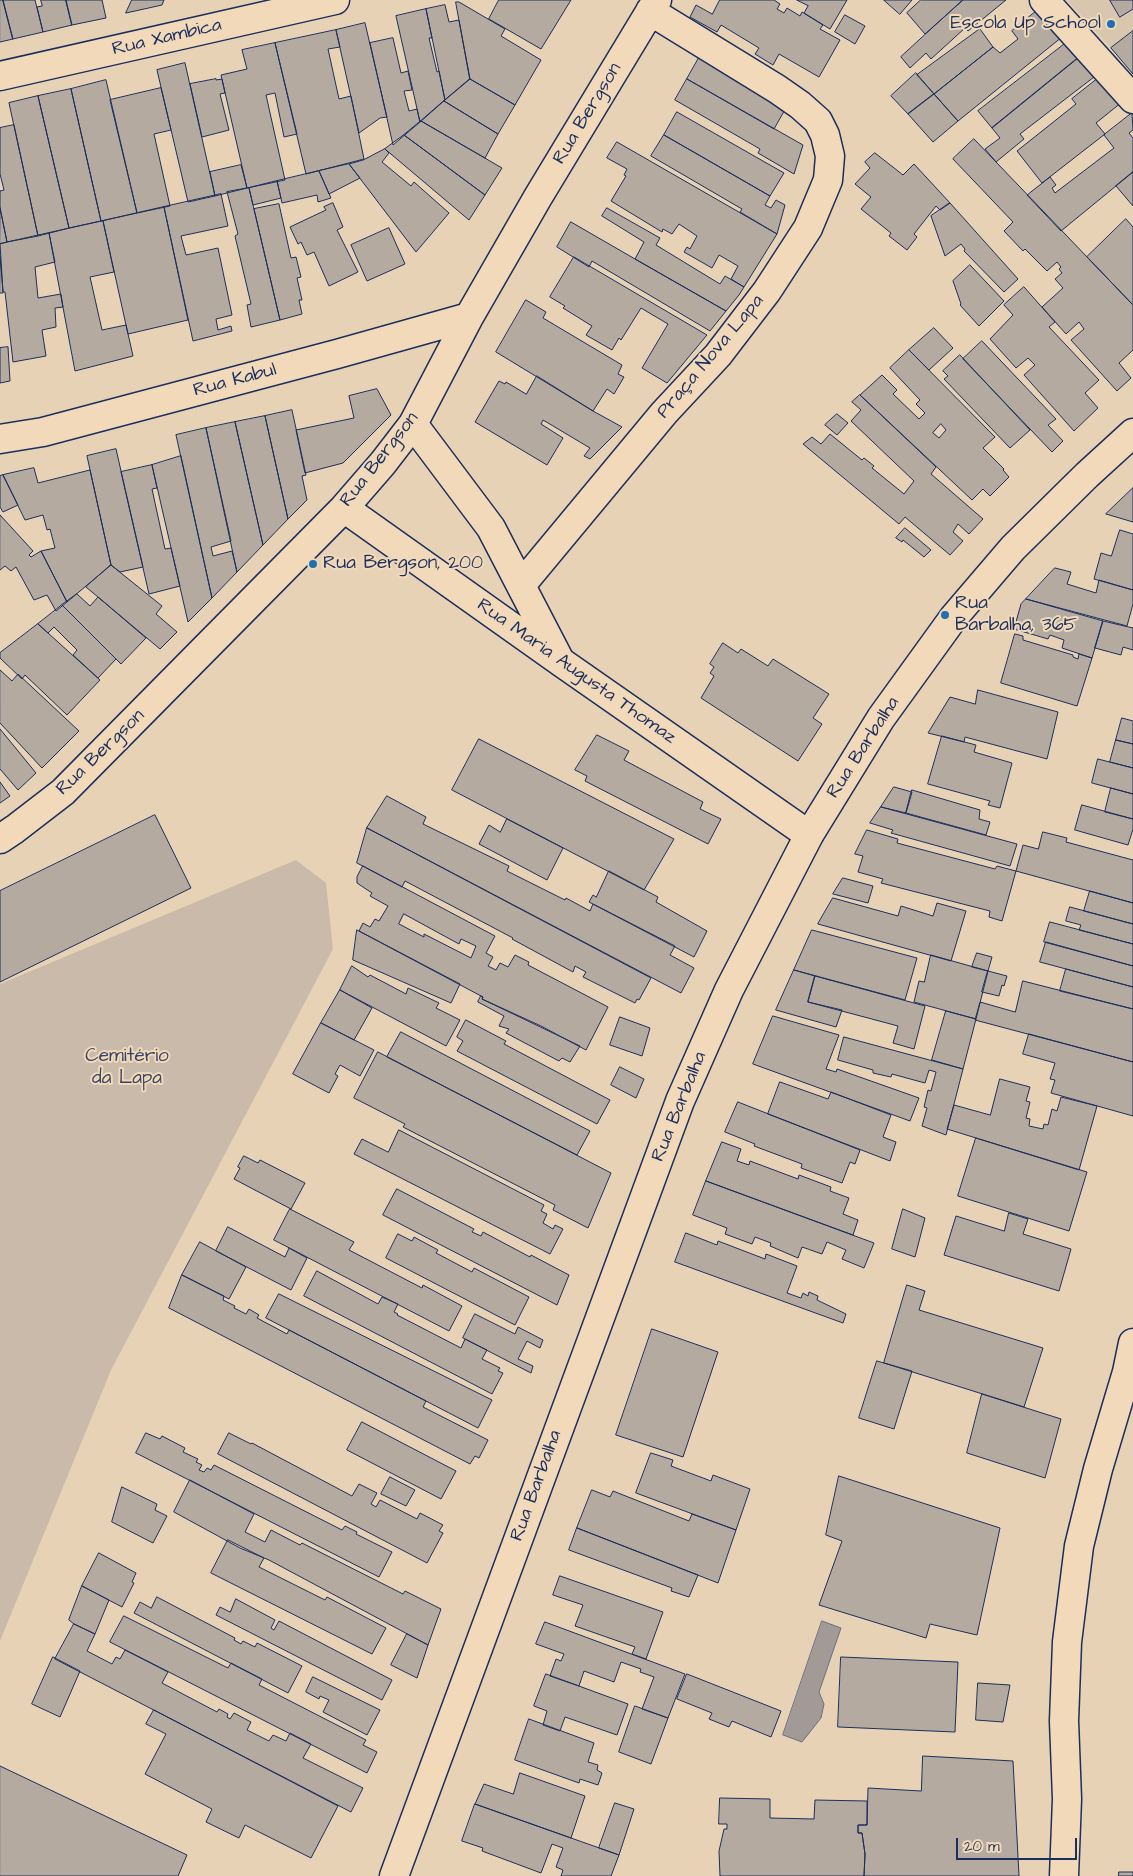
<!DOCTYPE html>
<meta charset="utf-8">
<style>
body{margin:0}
#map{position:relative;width:1133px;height:1876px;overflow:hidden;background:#e8d2b5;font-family:"Architects Daughter",sans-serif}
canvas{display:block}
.scale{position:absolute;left:956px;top:1838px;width:121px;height:22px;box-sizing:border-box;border:2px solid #1b2f5e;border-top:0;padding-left:6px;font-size:15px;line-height:18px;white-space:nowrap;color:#1b2f5e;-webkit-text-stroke:4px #f1d9b9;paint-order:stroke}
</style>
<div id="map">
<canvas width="1133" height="1876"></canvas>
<div class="scale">20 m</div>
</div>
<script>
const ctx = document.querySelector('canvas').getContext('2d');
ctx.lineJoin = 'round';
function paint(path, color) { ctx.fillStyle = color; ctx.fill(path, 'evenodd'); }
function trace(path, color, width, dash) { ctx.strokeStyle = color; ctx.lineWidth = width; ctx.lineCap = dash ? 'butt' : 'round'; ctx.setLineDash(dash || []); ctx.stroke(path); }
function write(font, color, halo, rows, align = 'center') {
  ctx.font = font + ' "Architects Daughter",sans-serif'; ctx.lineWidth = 4; ctx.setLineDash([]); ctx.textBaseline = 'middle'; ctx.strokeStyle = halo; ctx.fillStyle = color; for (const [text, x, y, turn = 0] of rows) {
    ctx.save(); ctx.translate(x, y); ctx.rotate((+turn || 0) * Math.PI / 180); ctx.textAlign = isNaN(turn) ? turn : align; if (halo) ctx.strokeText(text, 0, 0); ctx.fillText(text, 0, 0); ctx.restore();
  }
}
paint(new Path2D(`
 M1067,0H1133V74L1111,48Z`), '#d9c6af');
paint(new Path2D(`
 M296,860L326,883L333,949L111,1370L0,1641V984Z`), '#cabaa9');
const water = new Path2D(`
 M822,1621L841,1628L819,1692L824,1704L821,1718L802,1742L783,1735Z`);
paint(water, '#a29a97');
trace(water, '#6c6f80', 1);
const building = new Path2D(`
 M0,0H3L13,39L0,42Z
 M3,0H35L43,32L13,39Z
 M41,0H66L72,25L43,32L37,7L42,6Z
 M66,0H102L106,18L72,25Z
 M132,0H164L162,5L126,13Z
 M499,0H571L541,49L489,19Z
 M720,0H774L780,4L777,9L784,13L787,8L800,16L802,12L823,25L820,29L840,40L819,77L779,54L773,65L755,54L759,48L721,25L717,32L690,17L696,5L712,14Z
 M797,0H847L830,29L804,13L808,6Z
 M884,0H912L900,14Z
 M921,0H963L925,34L907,13Z
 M963,0H1006L968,31L965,28L931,59L926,53L910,68L901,57Z
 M1110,0H1133V9L1120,17Z
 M456,2H459L505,29L501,36L541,60L515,105L470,79Z
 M445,5L449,22L459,20L470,79L445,100L426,9Z
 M426,9L432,38H429L437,72L439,71L445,100L420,122L396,16Z
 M1039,9L1062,37L958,121L934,94L993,47L1000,53L1018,39L1012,31Z
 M845,15L865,26L855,44L835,32Z
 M365,23L387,117L380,118L359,133L336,30Z
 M980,29L993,47L934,94L917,75Z
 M336,30L340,47L328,49L339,99L351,96L364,159L306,174L275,43Z
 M1133,31V74L1111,48Z
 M393,38L401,73L408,71L412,90L404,91L409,111L417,109L420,122L393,145L370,43Z
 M275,43L297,134L284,137L275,93L266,95L285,180L247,188L221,75L247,69L242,50Z
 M1066,43L1078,58L992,128L978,111Z
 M700,56L787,106L774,129L687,79Z
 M1078,58L1094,77L1020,134L1024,139L996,162L985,149L1000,138L992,128Z
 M185,63L215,196L188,202L157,70Z
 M916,73L934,94L908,114L891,96Z
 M1101,76L1122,102L1096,123L1105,134L1042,183L1017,151L1076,104L1072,99Z
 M216,79V80L222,79L225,93L220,94L229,130L202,137L190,84Z
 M470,79L515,105L498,134L444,101Z
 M687,79L803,145L794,174L758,153L760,149L675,100Z
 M106,80L137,213L101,221L71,89Z
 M161,88L171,130L154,134L170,206L137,213L110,100Z
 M71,89L101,221L69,228L38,96Z
 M934,94L958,121L933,142L908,114Z
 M38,96L69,228L38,236L9,103Z
 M444,101L498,134L485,158L421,121Z
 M677,112L784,173L770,196L664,135Z
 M1132,113L1133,130L1129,133L1133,138V172L1061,231L1027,195L1050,177L1056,185L1052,188L1055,193L1114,148L1104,135Z
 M421,121L502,168L485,195L404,135Z
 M14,125L38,236L7,242L0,208V191L4,190L0,174V128Z
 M404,135L485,195L469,220L385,149Z
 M664,135L770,196L765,205L771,208L776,200L785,205L777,234L740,212L742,209L651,156Z
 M974,139L1133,305V350L1119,363L1131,378L1117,391L1071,340L1084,329L1079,322L1066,334L1042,307L1063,288L1055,279L1062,273L1059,269L1061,267L1057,262L1047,271L1025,249L1023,251L1004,231L1013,222L953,159Z
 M617,142L777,234L744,287L731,279L738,266L719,255L712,268L684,252L687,247L690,249L697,236L679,224L672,234L663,229L662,232L611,201L626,176L624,175L627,169L607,158Z
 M385,149L389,153L382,162L411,186L414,182L449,213L416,252L349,164L363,160Z
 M875,153L903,175L914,164L950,203L940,210L936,206L914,234L917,237L907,250L889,236L891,233L861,209L871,197L855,184L870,168L865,162Z
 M349,164L360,178L329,194L319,171Z
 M241,165L247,188L215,196L210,172Z
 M319,171L331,198L318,202L317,195L282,203L277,181Z
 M1133,172V206L1116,186Z
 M277,181L281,198L253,205L249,188Z
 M249,188L280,320L251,327L247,305L251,304L235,236L238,234L227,192Z
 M221,194L228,226L181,236L186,255L218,248L232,315L216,319L218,330L231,326L232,331L193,341L164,207Z
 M333,203L343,227L337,230L358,272L329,286L314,252L307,255L301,242L298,244L290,227L326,210L324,207Z
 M950,203L1018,279L1004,292L964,251L965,249L961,244L945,256L931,216Z
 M279,204L291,258L296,257L301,277L297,278L302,300H299L302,314L280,320L254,209Z
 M164,207L188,320L128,334L103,221Z
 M0,208L7,242L0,244Z
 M607,208L660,238L656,245L720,284L725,276L744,287L739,295L726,311L635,259L644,242L602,216Z
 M1126,219L1133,227V305L1087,257Z
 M103,221L114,272L90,277L102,330L126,325L133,356L75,371L49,233Z
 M571,222L635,259L726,311L710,331L592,261L589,267L557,247Z
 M389,228L405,264L367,281L351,245Z
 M49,233L55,262L35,267L38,298L61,294L63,307L55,308L56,327L42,330L46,356L13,362L5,292H3L0,244Z
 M0,256L3,292V293H0Z
 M574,257L707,335L667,383L642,368L668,324L641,308L621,340L619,338L612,350L586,335L592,326L563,308L565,306L550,297Z
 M970,265L1004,301L979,326L960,305L961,304L953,281Z
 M1024,287L1055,322L1049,327L1099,380L1085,393L1098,408L1074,431L1024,375L1035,365L1028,358L1016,368L990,339L1013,315L1004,305Z
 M526,300L546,312L543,318L622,365L618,374L624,377L614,394L607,389L593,411L496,352Z
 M934,328L953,348L929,370L909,350Z
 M982,341L1056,419L1048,425L1063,441L1052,452L963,359Z
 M8,347L10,381L0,383V348Z
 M909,350L995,437L983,448L1004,469L1003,470L1009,477L990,496L983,489L972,500L860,395L882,375L897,390L893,394L919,419L925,413L916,404L920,400L890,368ZM941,424L946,430L939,438L933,433Z
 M960,355L1030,430L1010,448L944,379L948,376L943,371Z
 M537,376L593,411L622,427L590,459L584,456L590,448L543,420L541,424L563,438L547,465L475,422L499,381L505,384L506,382L526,394Z
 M377,389L391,415L343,463L305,473L296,430L354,418L349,396Z
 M860,395L936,467L931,474L983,519L969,534L958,524L953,532L963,541L950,555L905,517L899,524L803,444L812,437L821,444L830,434L862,460L864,458L874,466L872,468L904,494L914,481L851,421L861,410L852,402Z
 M292,410L306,475L302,476L307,500L288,519L265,416Z
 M837,414L848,423L837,435L825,425Z
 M265,416L288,519L263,545L235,422Z
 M235,422L263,545L237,572L206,428Z
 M206,428L231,541L211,547L213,556L232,551L237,572L212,598L176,435Z
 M116,449L143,567L120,572L111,565L87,456Z
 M181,456L212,598L188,622L152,465Z
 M152,465L157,488L152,489L165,549L171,548L180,586L149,594L121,472Z
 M34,468L38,483L90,470L111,565L67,602L41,551L55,548L50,529L47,530L43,515L25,520L3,475Z
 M3,475L18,505L3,512L0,507V476Z
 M1133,488V522L1106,514Z
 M0,515L33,551L29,555L31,557L41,551L67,602L56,611L47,595L34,600L16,567L11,571L5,566L0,570Z
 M905,528L931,550L924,557L903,540L902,542L896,538Z
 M1120,530L1133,534V590L1094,579L1101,553L1111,556Z
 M111,565L162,606L156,614L177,632L160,649L86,587Z
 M1055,568L1071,572L1067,584L1096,593L1099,580L1133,590V604L1127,626L1026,599Z
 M77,594L90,606L98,597L146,638L121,664L62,605Z
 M1026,599L1103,621L1092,658L1062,648L1064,640L1050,635L1048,639L1014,629L1021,604Z
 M62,605L116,659L98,678L73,655L77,650L54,627L48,633L38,624Z
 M1103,621L1133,628V650L1123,647L1121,655L1095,648Z
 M38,624L100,680L67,715L25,675L22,679L0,658V653Z
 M1015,634L1023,636V640L1073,655V657L1078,659L1079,654L1092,658L1077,706L1001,683Z
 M723,643L738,653L741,649L768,666L773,659L829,694L813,718L822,724L798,761L701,698L714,676L710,673L714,667L710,664Z
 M0,670L12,681L18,674L79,731L42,768L0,723Z
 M978,690L1058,712L1047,759L965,737L964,742L928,733L950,697L975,704Z
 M1122,718L1133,721V744L1116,740Z
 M0,729L36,773L18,790L0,769Z
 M597,735L629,751L624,760L703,802L700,809L721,819L708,844L585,781L587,776L575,770Z
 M942,736L976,745L974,752L1012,763L1000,808L988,805L990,801L928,784Z
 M479,739L674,839L644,890L452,790Z
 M1116,740L1133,744V768L1110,762Z
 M1098,759L1133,768V794L1092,783Z
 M0,782L10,796L0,803Z
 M894,787L912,792L906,813L881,807Z
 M1111,788L1133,794V819L1105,812Z
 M912,790L980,810L979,819L990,822L986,835L906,813Z
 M387,796L426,817L423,824L509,866L507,871L565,900L566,898L590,911L593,904L675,946L670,955L694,968L681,993L367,828Z
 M1082,805L1133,819V829L1128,845L1075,830Z
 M881,807L1017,844L1010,866L891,833L893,830L870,823Z
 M155,815L191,888L0,982V891Z
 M507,819L563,848L547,880L479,844L489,825L500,832Z
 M367,828L651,978L639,1000L637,999L635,1003L583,977L586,972L575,966L573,972L512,939L513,938L405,881L402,887L357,863Z
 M867,830L898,839L897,843L995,869L997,866L1016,871L1002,921L989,917L990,911L881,883L883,879L858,872L863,856L855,854Z
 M1043,832L1067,838L1066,842L1133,860V903L1016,871L1023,845L1038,849Z
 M363,866L495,936L486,953L493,957L488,966L496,970L500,963L508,967L515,955L529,962L528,965L608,1007L586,1050L541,1026L482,999L483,997L481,996L359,931L363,923L370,927L375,919L379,921L388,906L370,896L372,893L357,883V877ZM404,914L459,944L461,939L476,946L471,958L424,934V937L399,924Z
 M609,871L658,897L656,902L707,931L694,957L589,902L593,895L596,897Z
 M843,878L873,886L868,903L833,894Z
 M1090,891L1133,903V924L1084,911Z
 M833,898L898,916L901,906L933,916L937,903L966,911L951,961L818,924Z
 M1070,907L1133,924V944L1079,930L1081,925L1066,921Z
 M1050,922L1133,944V966L1044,942Z
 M357,930L460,984L451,1003L353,960Z
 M812,930L917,958L905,1000L794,970Z
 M1046,942L1133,966V987L1040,962Z
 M977,953L992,957L988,971L972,967Z
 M931,955L988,971L976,1019L914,1002L919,981L924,982Z
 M352,966L368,977L370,975L406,994L408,988L439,1003L436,1008L460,1020L446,1046L340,990Z
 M1066,969L1133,987V1009L1060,991Z
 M794,970L815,976L808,1002L842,1010L836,1027L776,1010Z
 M988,971L1007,976L1004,986L1002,985L999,996L982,992Z
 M815,976L925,1006L914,1049L893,1043L898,1026L808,1002Z
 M1023,981L1133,1009V1062L975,1020L980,1002L1015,1012Z
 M340,990L372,1008L354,1040L321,1023Z
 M481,996L483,997L482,999L580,1046L570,1062L562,1058L559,1061L506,1033L509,1029L499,1026L504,1016L478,1002Z
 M946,1011L976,1019L963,1069L932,1060Z
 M773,1016L839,1035L826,1069L836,1072L837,1069L919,1098L910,1121L753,1064Z
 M620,1017L650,1028L642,1056L610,1045Z
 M466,1020L506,1041L504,1044L610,1100L597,1124L457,1051L463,1041L457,1037Z
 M321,1023L374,1050L360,1076L340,1065L335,1074L338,1076L329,1093L293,1074Z
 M401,1032L590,1131L577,1155L387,1057Z
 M1029,1034L1133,1062V1116L1051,1093L1055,1080L1050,1079L1055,1063L1023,1054Z
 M844,1037L963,1069L946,1135L922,1126L927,1108L924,1107L928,1090L931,1091L936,1072L929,1070L925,1083L892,1074L891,1077L873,1073V1070L838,1060Z
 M378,1052L611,1173L588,1228L553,1210L555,1205L403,1127L405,1124L354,1098Z
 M620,1067L644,1079L636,1098L611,1085Z
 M1000,1079L1030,1087L1026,1101L1030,1102L1026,1118L1030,1119L1029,1126L1043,1129L1044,1124L1048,1125L1052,1109L1057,1111L1061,1097L1097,1106L1079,1170L947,1129L954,1105L990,1115Z
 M780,1082L828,1099L831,1092L891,1115L883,1137L896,1142L890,1161L768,1114Z
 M738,1102L860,1150L855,1164L850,1162L842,1183L801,1168L802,1164L754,1146L755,1144L725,1132Z
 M399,1130L544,1205L541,1211L547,1214L543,1223L553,1229L555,1225L563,1229L550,1254L354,1154L362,1139L388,1152Z
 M976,1138L1087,1172L1069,1231L958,1196Z
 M722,1142L741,1149L737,1161L749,1165L750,1161L798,1179L799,1175L831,1187L830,1191L849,1198L843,1214L858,1220L853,1235L706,1181Z
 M244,1156L258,1163L260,1160L305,1183L291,1209L234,1179L240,1168L238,1167Z
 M706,1181L874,1243L864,1268L842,1259L846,1250L827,1242L822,1254L802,1247L798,1258L770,1246L771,1243L755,1237L752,1244L725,1234L727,1228L693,1215Z
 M397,1189L474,1229L472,1232L481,1236L483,1232L530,1257L531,1255L569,1275L557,1305L383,1215Z
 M290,1209L354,1242L349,1250L422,1288L423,1285L462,1306L449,1331L274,1240Z
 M903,1209L925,1218L915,1257L892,1249Z
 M1009,1213L1028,1219L1023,1234L1071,1249L1059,1291L944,1255L956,1216L1004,1231Z
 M228,1227L285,1257L289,1248L307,1258L291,1290L216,1251Z
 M686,1233L717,1245L718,1241L765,1259L766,1254L797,1266L787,1293L801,1298L803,1293L808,1296L809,1292L818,1296L817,1300L846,1314L843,1323L675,1262Z
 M398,1234L412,1241L414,1237L438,1250L436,1253L472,1272L474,1268L529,1297L515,1325L386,1258Z
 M200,1242L246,1267L229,1299L182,1275Z
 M317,1271L378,1304L382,1297L398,1304L394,1312L398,1314L397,1315L461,1348L465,1339L487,1350L482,1359L500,1368L498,1371L503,1373L492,1394L304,1296Z
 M182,1275L224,1296L223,1300L235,1306L234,1308L246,1314L249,1309L259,1315L257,1318L287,1334L289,1330L426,1401L423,1407L488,1440L479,1458L475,1456L470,1464L169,1308Z
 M907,1285L925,1291L919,1310L1043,1348L1024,1407L884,1363Z
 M279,1294L492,1400L478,1428L266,1318Z
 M475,1314L515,1334L518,1327L543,1340L540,1348L527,1341L518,1359L533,1366L531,1373L463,1338Z
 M652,1329L718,1352L683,1457L616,1435Z
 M877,1361L912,1371L894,1429L859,1418Z
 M982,1394L1061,1419L1045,1478L967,1453Z
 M362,1422L456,1471L441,1499L347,1450Z
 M146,1433L160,1439L162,1436L185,1448L183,1452L198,1459L196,1462L202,1465L199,1470L204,1472L207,1468L211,1470L214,1465L342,1530L345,1526L357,1532L356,1534L392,1552L379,1577L136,1453Z
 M229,1433L251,1444L252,1443L352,1496L359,1484L377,1493L371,1504L376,1507L380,1500L417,1519L420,1513L443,1525L439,1531L443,1533L427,1563L218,1454Z
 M651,1453L673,1460L671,1466L711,1481L713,1475L750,1489L736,1530L636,1493Z
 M839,1476L1000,1528L977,1635L930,1624L926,1638L819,1605L842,1541L826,1535Z
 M390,1477L415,1490L406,1506L381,1494Z
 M190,1480L254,1514L245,1532L265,1542L271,1530L300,1545L302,1543L403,1594L405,1591L441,1609L428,1645L269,1560L240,1548L174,1512Z
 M122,1487L157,1504L155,1510L167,1516L153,1543L112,1522Z
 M592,1490L610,1497L613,1491L689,1521L692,1514L736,1530L718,1583L577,1528Z
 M577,1528L698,1575L689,1597L671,1591L672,1588L569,1550Z
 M228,1540L264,1558L259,1567L325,1600L327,1597L386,1628L372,1654L211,1573Z
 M99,1553L136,1573L132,1582L134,1583L122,1607L82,1586Z
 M560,1576L663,1612L646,1659L632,1654L635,1647L575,1626L583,1605L553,1595Z
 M82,1586L109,1600L95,1634L74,1624L69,1620Z
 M157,1597L235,1638L234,1640L241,1644L243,1641L255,1647L257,1643L302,1666L288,1693L134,1613L140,1602L151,1608Z
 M236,1599L275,1620L271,1628L274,1630L279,1621L392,1680L382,1700L216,1615L220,1607L230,1612Z
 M124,1616L228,1668L231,1663L262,1679L259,1685L366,1740L363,1745L377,1752L367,1773L110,1642Z
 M545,1622L685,1674L668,1718L642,1709L654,1677L640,1672L641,1669L621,1662L614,1682L584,1671L579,1686L550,1676L556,1659L561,1661L564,1654L536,1644Z
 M74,1624L95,1634L87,1651L112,1664L116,1657L120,1659L125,1650L168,1672L162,1683L217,1712L219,1709L228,1714L227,1717L230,1719L234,1713L251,1722L247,1730L269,1741L273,1735L286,1741L290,1733L311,1744L303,1758L363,1788L351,1812L55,1659Z
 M407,1634L428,1645L417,1678L391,1665Z
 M53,1657L80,1671L60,1717L32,1704Z
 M841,1657L958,1662L955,1732L838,1727Z
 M546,1674L628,1704L617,1735L565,1717L560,1731L543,1725L547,1711L534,1706Z
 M687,1674L781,1711L771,1737L732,1721L729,1727L709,1719L712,1713L677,1699Z
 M313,1677L380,1710L367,1735L323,1712L329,1700L320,1696L319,1699L306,1692Z
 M978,1683L1010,1685L1003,1722L976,1720Z
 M635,1706L668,1718L651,1764L619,1752Z
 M154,1710L338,1806L311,1858L245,1825L239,1838L206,1822L212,1809L145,1774L166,1734L146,1724Z
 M529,1719L594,1743L588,1762L598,1765L597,1770L602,1773L598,1785L580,1779L579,1783L515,1760Z
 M923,1756L1013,1761L1019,1876H864L865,1854L862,1833H858V1825H867L868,1788L921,1791Z
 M0,1766L187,1855L178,1876H0Z
 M520,1773L585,1796L571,1838L475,1804L484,1784L513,1794Z
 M720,1798L770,1799V1818L814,1819L815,1800L867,1801V1825H858V1833H862L865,1854L864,1876H720L719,1851L724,1829H727V1824H719Z
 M615,1803L634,1809L619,1855L599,1848Z
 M475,1804L619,1855L611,1876H561L563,1870L556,1867L563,1848L552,1844L541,1873L482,1851L483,1848L462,1841Z
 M1119,1872H1133V1876H1119Z`);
paint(building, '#b5aaa0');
trace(building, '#1b2f5e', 1);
const minor = new Path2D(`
 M1044,0L1133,99
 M0,76L335,0
 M413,424L491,528L559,659
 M0,439L43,432L337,354L469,317
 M344,508L561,662L809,835
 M522,584L664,413L718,355L767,291L808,228L828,180L830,156L825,135L818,121L800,105L777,89L650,11
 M0,839L15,829L63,792L344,508L383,463L413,424L469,317L538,197L657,0`);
const major = new Path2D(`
 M394,1876L680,1101L729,990L809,835L881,718L954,617L1013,548L1087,475L1133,433
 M1064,1876L1067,1799L1064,1721L1067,1642L1079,1546L1098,1469L1127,1372L1133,1343`);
trace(minor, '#1b2f5e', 31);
trace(major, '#1b2f5e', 31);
trace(minor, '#f1d9b9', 28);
trace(major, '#f1d9b9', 28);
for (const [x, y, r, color] of [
 [1111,24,5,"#1f6fb2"],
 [313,564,5,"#1f6fb2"],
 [945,615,5,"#1f6fb2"]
]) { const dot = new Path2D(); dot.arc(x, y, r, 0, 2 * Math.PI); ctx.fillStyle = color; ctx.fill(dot); trace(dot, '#f1d9b9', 2); }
write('19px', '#1b2f5e', '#f1d9b9', [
 ["Escola Up School",1101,24,"right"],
 ["Rua Bergson, 200",323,564],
 ["Rua",955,604],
 ["Barbalha, 365",955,626]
], 'left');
write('19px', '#1b2f5e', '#f1d9b9', [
 ["Rua Xambica",167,38,-13],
 ["Rua Bergson",588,114,-59],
 ["Praça Nova Lapa",711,357,-50],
 ["Rua Kabul",235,381,-15],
 ["Rua Bergson",380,460,-52],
 ["Rua Maria Augusta Thomaz",576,672,35],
 ["Rua Barbalha",864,748,-57],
 ["Rua Bergson",101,753,-44],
 ["Rua Barbalha",680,1107,-68],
 ["Rua Barbalha",537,1486,-70]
]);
write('19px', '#354469', '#f1d9b9', [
 ["Cemitério",127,1057],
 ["da Lapa",127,1079]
]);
</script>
